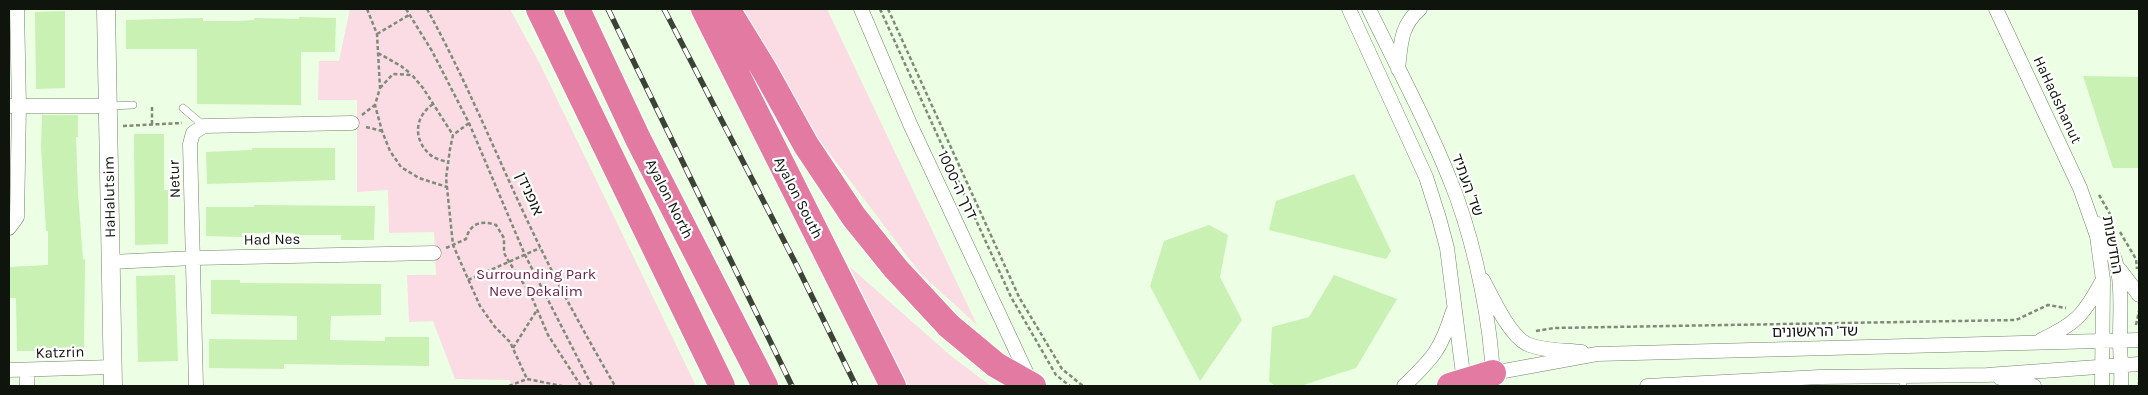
<!DOCTYPE html>
<meta charset="utf-8">
<style>
body{margin:0}
#map{position:relative;width:2148px;height:395px;overflow:hidden;background:#ecfee3;font-family:Karla,sans-serif}
canvas{display:block}
.frame{position:absolute;inset:0;border:10px solid #0f150c;pointer-events:none}
</style>
<div id="map">
<canvas width="2148" height="395"></canvas>
<div class="frame"></div>
</div>
<script>
const ctx = document.querySelector('canvas').getContext('2d');
ctx.lineJoin = 'round';
function paint(path, color) { ctx.fillStyle = color; ctx.fill(path, 'evenodd'); }
function trace(path, color, width, dash) { ctx.strokeStyle = color; ctx.lineWidth = width; ctx.lineCap = dash ? 'butt' : 'round'; ctx.setLineDash(dash || []); ctx.stroke(path); }
function write(font, color, halo, rows, align = 'center') {
  ctx.font = font + ' Karla,"Noto Sans Hebrew",sans-serif'; ctx.lineWidth = 4.5; ctx.setLineDash([]); ctx.textBaseline = 'middle'; ctx.strokeStyle = halo; ctx.fillStyle = color; for (const [text, x, y, turn = 0] of rows) {
    ctx.save(); ctx.translate(x, y); ctx.rotate((+turn || 0) * Math.PI / 180); ctx.textAlign = isNaN(turn) ? turn : align; if (halo) ctx.strokeText(text, 0, 0); ctx.fillText(text, 0, 0); ctx.restore();
  }
}
paint(new Path2D(`
 M350,9H510L539,62L696,386H511L510,380L455,379L433,321L409,322L407,275H436L434,232L389,233L388,190L357,192V100H318L319,61H339Z
 M741,9H827L977,325L920,273L793,105Z
 M850,267L951,356L991,386H906Z`), '#fbdbe4');
paint(new Path2D(`
 M65,11V88L36,89L35,12Z
 M299,17L336,18L335,52H301V105L197,104V49H126V20L203,18V21H237L254,20V18L299,19Z
 M2083,76L2139,77V168H2113Z
 M42,115H78V137H76L78,193L83,260L85,259L84,348H34L35,351H17L16,298H9V267L48,265V231H46L41,147Z
 M134,134H164V190H168V244L135,245Z
 M252,148H335V180L207,184L206,152L252,150Z
 M1354,174L1391,251L1386,259L1269,230L1276,201Z
 M254,205L375,206L374,240H341V235H295V233H242V237L206,236V207H254Z
 M1209,225L1228,235L1220,277L1242,320L1200,381L1150,286L1164,241Z
 M175,275L178,361L138,362L136,276Z
 M1334,275L1397,299L1356,368L1300,386H1275L1269,381L1272,327L1309,317Z
 M211,280H240V283L381,284V315L331,316L330,340L385,341V337H429V366L284,364V369L209,368V339L297,340V316L211,314Z`), '#c8f1b3');
const service = new Path2D(`
 M109,106L133,105
 M183,108L204,126
 M1903,386V376`);
const minor = new Path2D(`
 M861,9L910,124L1027,374
 M1349,9L1426,177L1439,218L1447,248L1464,382L1466,386
 M1369,9C1399,71 1433,133 1457,198C1476,251 1491,323 1493,379
 M1996,9L2080,188L2097,236L2103,280L2102,386
 M1398,69C1401,44 1400,26 1420,9
 M9,106H109
 M2098,224C2126,271 2120,288 2120,340C2120,355 2122,371 2121,386
 M9,228L17,217L19,106L17,9
 M111,262L194,258L434,253
 M2120,270L2139,295
 M1483,280C1492,297 1509,335 1527,344C1543,351 1565,350 1582,352
 M2041,340C2075,324 2083,316 2101,283
 M9,370L113,367
 M1493,373L1597,354L2139,340
 M2000,378L2034,386
 M27,386V370
 M196,386L190,144L193,133L204,126L352,123
 M1404,386C1433,358 1441,350 1453,311
 M1647,386L1820,377L1987,375L2139,364`);
const tertiary = new Path2D(`
 M106,9L113,386`);
const motorway = new Path2D(`
 M539,9L722,386
 M577,9L638,139L765,386
 M704,9L893,386
 M727,9L765,71L806,145L854,217L896,269L949,326L996,365L1033,386
 M1450,386L1493,373`);
trace(service, '#73836b', 8);
trace(minor, '#73836b', 15);
trace(tertiary, '#73836b', 19);
trace(motorway, '#fff', 28);
trace(new Path2D(`
 M367,9L377,34L380,88L375,105L382,131L390,151L401,167L419,178L447,187
 M406,9L432,51L469,123L525,255L592,386
 M427,9C470,87 502,170 541,249C564,296 589,341 615,386
 M880,9L1011,297L1056,375L1070,386
 M888,9L1019,297L1062,369L1083,386
 M377,34L409,15
 M378,53L401,66L411,74
 M380,88L393,74L412,75L423,88L453,135
 M433,104C413,118 413,142 433,157C437,159 443,161 448,162
 M362,115L375,105
 M469,123L453,135L450,149L446,178L453,245L480,306L495,327L510,342L527,379
 M152,124V106
 M123,126L182,123
 M366,127L382,131
 M2099,195L2110,214
 M2120,232L2136,259L2137,269
 M446,248L466,239C470,223 482,220 496,225L504,238V253L509,262L530,293L548,335L581,386
 M468,280L540,248
 M2136,325L2139,311
 M1536,331L1554,328L2016,320L2048,305L2066,308
 M513,348L537,310
 M509,386L527,379L562,386
 M2139,386V378`), '#7f8b79', 2.5, [4, 2.5]);
trace(service, '#fff', 7);
trace(minor, '#fff', 14);
trace(tertiary, '#fff', 18);
trace(motorway, '#e37aa1', 26);
const rail = new Path2D(`
 M608,9L792,386
 M664,9L797,266L856,386`);
trace(rail, '#3b4336', 5.5);
trace(rail, '#fff', 4, [11]);
write('15px', '#0f150c', '#fff', [
 ["HaHadshanut",2057,100,65],
 ["Netur",175,179,-92],
 ["דרך ה-1000",957,185,65],
 ["שד' העתיד",1467,185,70],
 ["אופנידן",529,194,66],
 ["HaHalutsim",110,197,-91],
 ["Ayalon South",798,198,63],
 ["Ayalon North",669,199,63],
 ["Had Nes",272,240,-1],
 ["החדשנות",2112,245,80],
 ["שד' הראשונים",1815,332,-1],
 ["Katzrin",60,353,-2]
]);
write('15px', '#6e1a3f', '#fff', [
 ["Surrounding Park",536,275],
 ["Neve Dekalim",536,292]
]);
</script>
